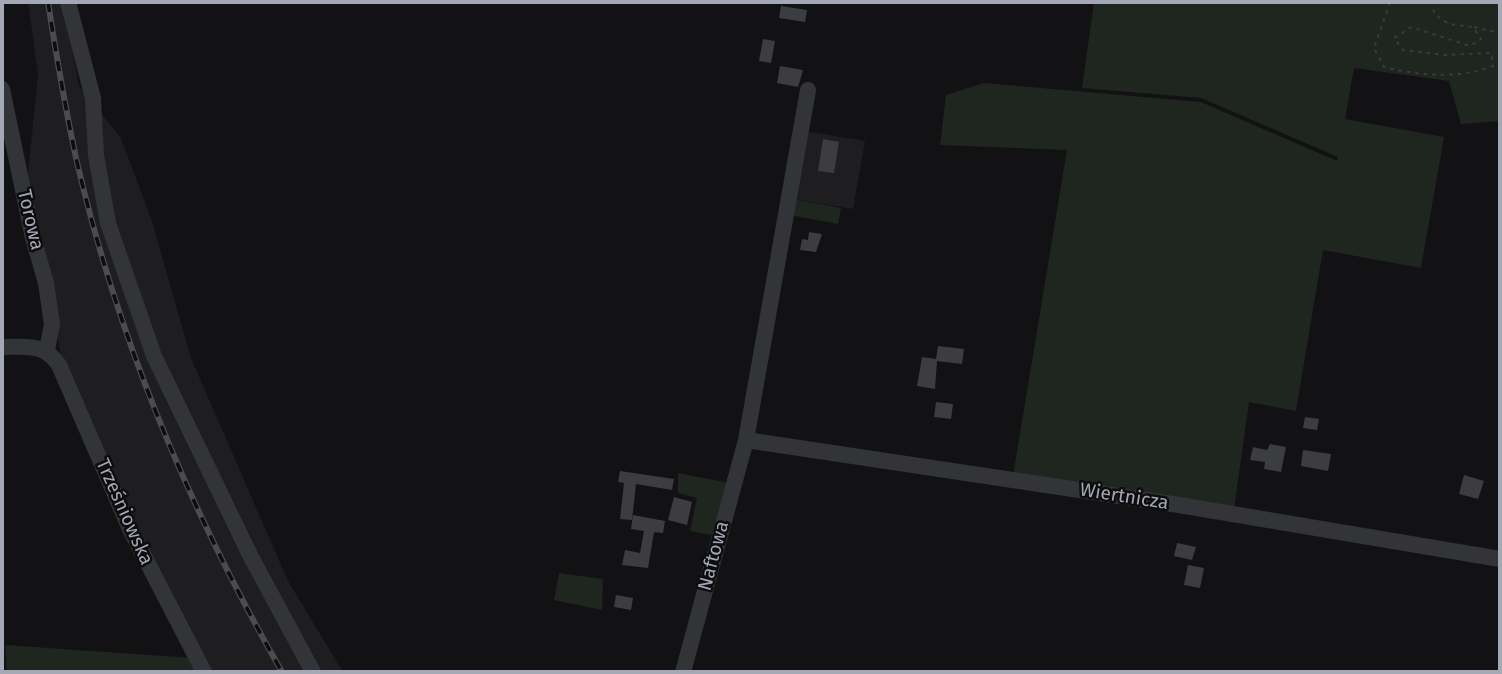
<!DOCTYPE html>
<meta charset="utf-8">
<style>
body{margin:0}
#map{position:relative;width:1502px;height:674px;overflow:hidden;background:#121214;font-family:"Fira Sans",sans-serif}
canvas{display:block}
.frame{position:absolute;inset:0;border:4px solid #a4a8b4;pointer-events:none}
</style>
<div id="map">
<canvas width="1502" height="674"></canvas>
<div class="frame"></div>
</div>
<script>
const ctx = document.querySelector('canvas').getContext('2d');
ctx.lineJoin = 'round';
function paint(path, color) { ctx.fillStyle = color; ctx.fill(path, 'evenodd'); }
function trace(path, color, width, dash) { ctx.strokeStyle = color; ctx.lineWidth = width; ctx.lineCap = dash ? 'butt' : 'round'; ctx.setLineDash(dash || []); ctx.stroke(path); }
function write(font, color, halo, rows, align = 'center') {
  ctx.font = font + ' "Fira Sans",sans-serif'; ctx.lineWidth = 5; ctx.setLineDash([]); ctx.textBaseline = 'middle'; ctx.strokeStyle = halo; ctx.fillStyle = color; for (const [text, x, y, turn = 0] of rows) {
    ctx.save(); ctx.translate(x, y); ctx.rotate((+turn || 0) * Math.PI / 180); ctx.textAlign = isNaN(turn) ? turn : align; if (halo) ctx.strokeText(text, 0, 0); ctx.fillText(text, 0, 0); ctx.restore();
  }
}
paint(new Path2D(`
 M28,2H63L79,86L121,138L152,221L191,358L288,581L343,672H209L143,546L64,367L26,194L38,74Z
 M805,131L865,141L853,209L792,199Z`), '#1e1e21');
paint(new Path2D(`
 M1094,2H1500V121L1461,124L1449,81L1354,68L1345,119L1444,137L1421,268L1323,250L1296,411L1249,402L1234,509L1013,476L1067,150L940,145L946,95L984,83L1201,102L1337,161L1338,157L1201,98L1082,88Z
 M792,199L841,208L838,224L789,215Z
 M678,473L729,483L717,536L690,531L697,498L678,493Z
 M559,573L603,579L602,610L554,600Z
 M5,645L192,658L199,672H7Z`), '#1e261f');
paint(new Path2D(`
 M781,6L807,10L805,22L779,18Z
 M763,39L775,41L771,63L759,61Z
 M780,66L803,70L798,87L777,83Z
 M823,139L839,142L834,173L818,171Z
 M809,232L822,234L816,252L800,250L802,239L808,240Z
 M938,346L964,349L962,364L937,361L935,389L917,386L922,357L936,359Z
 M936,402L953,404L951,419L934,417Z
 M1305,417L1319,419L1317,430L1303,428Z
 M1270,444L1286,447L1281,472L1264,469L1265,462L1250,460L1253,447L1267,450Z
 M1303,450L1331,454L1328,471L1301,466Z
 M620,471L674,479L672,490L636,484L632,520L620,519L624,483L618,482Z
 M1464,475L1484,481L1478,499L1459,494Z
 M674,497L692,502L687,525L668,520Z
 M633,515L665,521L663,533L654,532L648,568L622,565L625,550L640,553L644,531L631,529Z
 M1177,543L1196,547L1192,560L1174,556Z
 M1188,565L1204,568L1200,588L1184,585Z
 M616,595L633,598L631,610L614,607Z`), '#3c3d41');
trace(new Path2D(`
 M1390,2L1374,48L1384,67C1421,76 1458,79 1493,66L1491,53L1446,55L1403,50L1394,38L1411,27L1470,46L1481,39L1473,27L1449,24L1434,14L1433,2
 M1474,27L1500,33`), '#393b3f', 2, [3.5, 5]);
trace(new Path2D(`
 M68,2L93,98L96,155L108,223L154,356L250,555L313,672
 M2,89L33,238L46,283L52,324L47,350
 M2,347C26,347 44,343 59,365L130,529L204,672
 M746,440L1179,505L1500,559
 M683,672L746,440L808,90`), '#333438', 16);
const rail = new Path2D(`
 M48,2C56,54 65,106 76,158C118,340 190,511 282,672`);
trace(rail, '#4a4c51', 6);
trace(rail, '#0d0d0f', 3.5, [10]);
write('19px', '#a4a8b4', '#0d0d0f', [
 ["Torowa",30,220,77],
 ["Wiertnicza",1124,497,9],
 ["Trześniowska",124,512,66],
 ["Naftowa",714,556,-75]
]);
</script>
